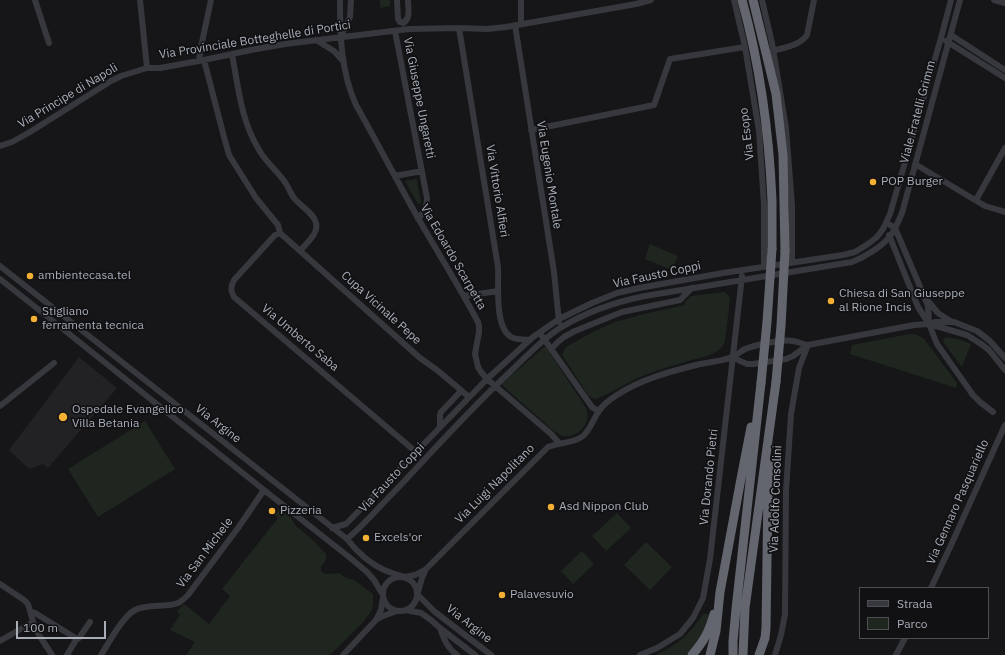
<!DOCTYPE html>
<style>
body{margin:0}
#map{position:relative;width:1005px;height:655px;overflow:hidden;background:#161618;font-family:"IBM Plex Sans",sans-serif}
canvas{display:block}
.legend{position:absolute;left:859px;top:587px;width:130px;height:52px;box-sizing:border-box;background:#111113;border:1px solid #4d4f55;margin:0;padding:5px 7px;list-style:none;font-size:12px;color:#a8adb8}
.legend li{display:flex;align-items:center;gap:8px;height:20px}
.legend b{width:20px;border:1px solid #4d4f55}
.scale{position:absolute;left:16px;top:621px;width:90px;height:18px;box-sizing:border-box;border:2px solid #a8adb8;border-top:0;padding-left:5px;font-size:12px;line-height:14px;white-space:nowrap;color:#a8adb8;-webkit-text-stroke:3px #111113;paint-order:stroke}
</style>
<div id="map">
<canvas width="1005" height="655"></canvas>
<ul class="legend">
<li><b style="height:5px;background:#37383d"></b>Strada</li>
<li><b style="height:11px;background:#1e261f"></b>Parco</li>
</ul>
<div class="scale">100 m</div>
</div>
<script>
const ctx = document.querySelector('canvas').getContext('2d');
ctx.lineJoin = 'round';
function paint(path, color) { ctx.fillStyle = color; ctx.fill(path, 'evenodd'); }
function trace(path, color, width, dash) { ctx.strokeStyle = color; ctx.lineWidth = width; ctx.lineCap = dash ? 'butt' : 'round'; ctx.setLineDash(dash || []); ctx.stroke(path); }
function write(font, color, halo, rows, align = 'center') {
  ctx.font = font + ' "IBM Plex Sans",sans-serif'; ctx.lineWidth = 3.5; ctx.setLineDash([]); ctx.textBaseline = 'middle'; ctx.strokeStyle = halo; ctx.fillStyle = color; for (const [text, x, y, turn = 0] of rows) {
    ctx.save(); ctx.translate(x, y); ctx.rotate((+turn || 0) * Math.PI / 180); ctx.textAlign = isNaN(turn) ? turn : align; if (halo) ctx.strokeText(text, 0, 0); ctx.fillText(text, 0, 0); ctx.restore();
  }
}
paint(new Path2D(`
 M79,357L117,388L48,468L43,464L29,469L9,450Z`), '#222225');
paint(new Path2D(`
 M380,0H390V6L380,8Z
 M416,179L417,180L421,203L419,204H418L405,181Z
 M650,244L678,256L672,270L645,259Z
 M725,292L728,295L730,299L725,341C723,349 715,353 707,356C684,362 662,368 640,377C625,384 611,393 596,399L592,398L588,395L562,355L566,347L593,332L615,322L644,314L685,305V302L691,296Z
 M910,334C916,334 920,335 925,340L957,383L956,388L850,354L852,345Z
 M946,337L958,339L971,344L962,367L943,342L944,339Z
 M544,347H546L586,408C587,411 588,415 587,418C586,429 575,438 564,436C561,436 558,433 555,432L503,386L502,384L504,382Z
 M145,421L175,469L98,517L68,469Z
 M279,509L291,518L295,525L316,543L326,554V559L324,563L321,566V571L325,574L339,573L346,578L354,580L373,594V603L372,610L364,621L330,655H186L195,642L170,630L180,615L177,611L184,604L209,624L230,596L222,589L278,518L275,515Z
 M617,513L631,528L606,551L592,536Z
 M646,542L672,567L650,590L624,565Z
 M582,551L594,564L573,584L561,571Z
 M704,613L710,615C705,631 697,643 686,655H656C680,643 689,635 704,613Z`), '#1e261f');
trace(new Path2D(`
 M35,0L49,43
 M140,0L147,68
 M340,0C340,36 341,72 356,105C377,142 397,181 418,218C438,253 459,286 478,322L479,326V332L475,354L478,367L481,372L487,379L551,434L559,443
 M397,0L398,19L400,22L403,23
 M734,0L745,47L759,131L764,205V267
 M762,0L772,43L786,128L792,205V263
 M994,0L1005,3
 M403,23C411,19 408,8 408,0
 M521,23V0
 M515,25L554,272L559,322
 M459,28L498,267C499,284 494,327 511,337C516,340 524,339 530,340
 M395,31L427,198C427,207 424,212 418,219
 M951,35L1005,70
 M341,36L350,17L351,0
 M316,40L334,51L343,61
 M946,41L1005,78
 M773,51C785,47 799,46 807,35L814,0
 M232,54C238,86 241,120 258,148C264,160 273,167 281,177C287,183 289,191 294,198C300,206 314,213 316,223C319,234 306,243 300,251
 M204,60L224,137L229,155L256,198L278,225L280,233
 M199,61L201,47L211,0
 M531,130L654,105L670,59L745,47
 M0,146L12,142L30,132L111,81L121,76L147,68H160L204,60L251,50L285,44L409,29L459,28L487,29L506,27L636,4L651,0
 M915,164L985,206L1005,212
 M395,176L422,171
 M976,200L1005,148
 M887,223L895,228L924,296L928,306L929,323
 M280,233L275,235L234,280C231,286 230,290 234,297L416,452
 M280,233L420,358L437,370L469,397
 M889,235L918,307L929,324L937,344L973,395L980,402L993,412
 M0,266L347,539C357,552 369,563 384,570C391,573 398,575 405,577
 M0,279L58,325L264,490L349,557L367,572L374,580L383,595
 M464,296L498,291
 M928,301L938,313L952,322
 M929,324L935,322H954L977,331L990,341L1005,358
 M542,336L592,407L598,411
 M552,348L558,342L564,337L575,331L622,312L680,300L692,288
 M733,357L740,361L747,364H753L786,359L793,356L808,345L914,325L929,324L967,335L981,344L989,350L1005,370
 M0,406L54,363
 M440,427V415L441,412L461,391
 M332,528L346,524L350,520L487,379L533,337L559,319L592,303L617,293L639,288L723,273L843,255L855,252L868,244L877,237L883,229L890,214L941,38L951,0
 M347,539C364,525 378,508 394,492C432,452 469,410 510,372C526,357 541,340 560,328C586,312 615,302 645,296L852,262C865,257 883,246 891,235C895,229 899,220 902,213L960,0
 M383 594a17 17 0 1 1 34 0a17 17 0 1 1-34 0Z
 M405,577L415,575L425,570L548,447C559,442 573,444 583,436C591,429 593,419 599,411C603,404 611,399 617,395C641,379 672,371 700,364C710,362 723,361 732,357C737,355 741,351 745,349C755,345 783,339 793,341C798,342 803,344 808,345
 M0,584L24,600L28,604L34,625L39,635L52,655
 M931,588L952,543L1005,425
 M418,592L422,578L425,571
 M417,594L435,612L491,655
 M406,610L421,613L431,620L440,628L475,655
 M31,612L35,613L74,637
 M376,620L383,616L397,611
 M440,628C444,639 447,648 457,655
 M0,641L33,622
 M67,655L76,640L79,638L90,622
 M101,655C109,643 122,617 135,610C148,603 166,608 178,603C182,601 185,598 188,595L238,528L264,490
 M343,655L376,620L381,610L383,598
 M640,655L657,648L680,634L693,618L703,598L710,559L742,276
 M775,655L781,635L785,614L786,491L791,414L799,368L808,345
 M896,655L905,638`), '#37383d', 6);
trace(new Path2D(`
 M742,0C760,65 769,132 772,200C772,216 772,233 772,249
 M753,0L776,94L783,155L785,251
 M692,655C704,641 709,632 714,614
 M710,655L716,631L720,592L740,484L751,427
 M733,655V641L736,609L761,383
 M743,655L745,608L776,382
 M759,655L765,638L766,628L768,489L770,464`), '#63666e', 9);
trace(new Path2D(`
 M776,382L781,326L785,251
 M761,383L767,322L772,249`), '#63666e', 9);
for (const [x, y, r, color] of [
 [873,182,4,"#f2b134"],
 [30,276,4,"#f2b134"],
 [831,301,4,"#f2b134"],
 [34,319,4,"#f2b134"],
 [63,417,5,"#f2b134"],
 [551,507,4,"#f2b134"],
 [272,511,4,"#f2b134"],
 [366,538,4,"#f2b134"],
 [502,595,4,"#f2b134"]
]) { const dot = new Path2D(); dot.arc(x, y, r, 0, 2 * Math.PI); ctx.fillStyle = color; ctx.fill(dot); trace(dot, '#111113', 1.5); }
write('12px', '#a8adb8', '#111113', [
 ["Via Provinciale Botteghelle di Portici",255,40,-9],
 ["Via Principe di Napoli",68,96,-31],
 ["Via Giuseppe Ungaretti",419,98,79],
 ["Viale Fratelli Grimm",918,112,-75],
 ["Via Esopo",747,134,-97],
 ["Via Eugenio Montale",549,175,81],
 ["Via Vittorio Alfieri",497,191,81],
 ["Via Edoardo Scarpetta",453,257,60],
 ["Via Fausto Coppi",657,275,-12],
 ["Cupa Vicinale Pepe",381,308,42],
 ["Via Umberto Saba",300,338,40],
 ["Via Argine",218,424,38],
 ["Via Dorando Pietri",709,477,-84],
 ["Via Fausto Coppi",392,478,-47],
 ["Via Luigi Napolitano",495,484,-45],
 ["Via Adolfo Consolini",776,499,-88],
 ["Via Gennaro Pasquariello",958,502,-66],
 ["Via San Michele",205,553,-53],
 ["Via Argine",469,624,38]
]);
write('12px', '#a8adb8', '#111113', [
 ["POP Burger",881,182],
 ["ambientecasa.tel",38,276],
 ["Chiesa di San Giuseppe",839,294],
 ["al Rione Incis",839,308],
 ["Stigliano",42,312],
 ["ferramenta tecnica",42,326],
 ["Ospedale Evangelico",72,410],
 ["Villa Betania",72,424],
 ["Asd Nippon Club",559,507],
 ["Pizzeria",280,511],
 ["Excels'or",374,538],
 ["Palavesuvio",510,595]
], 'left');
</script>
